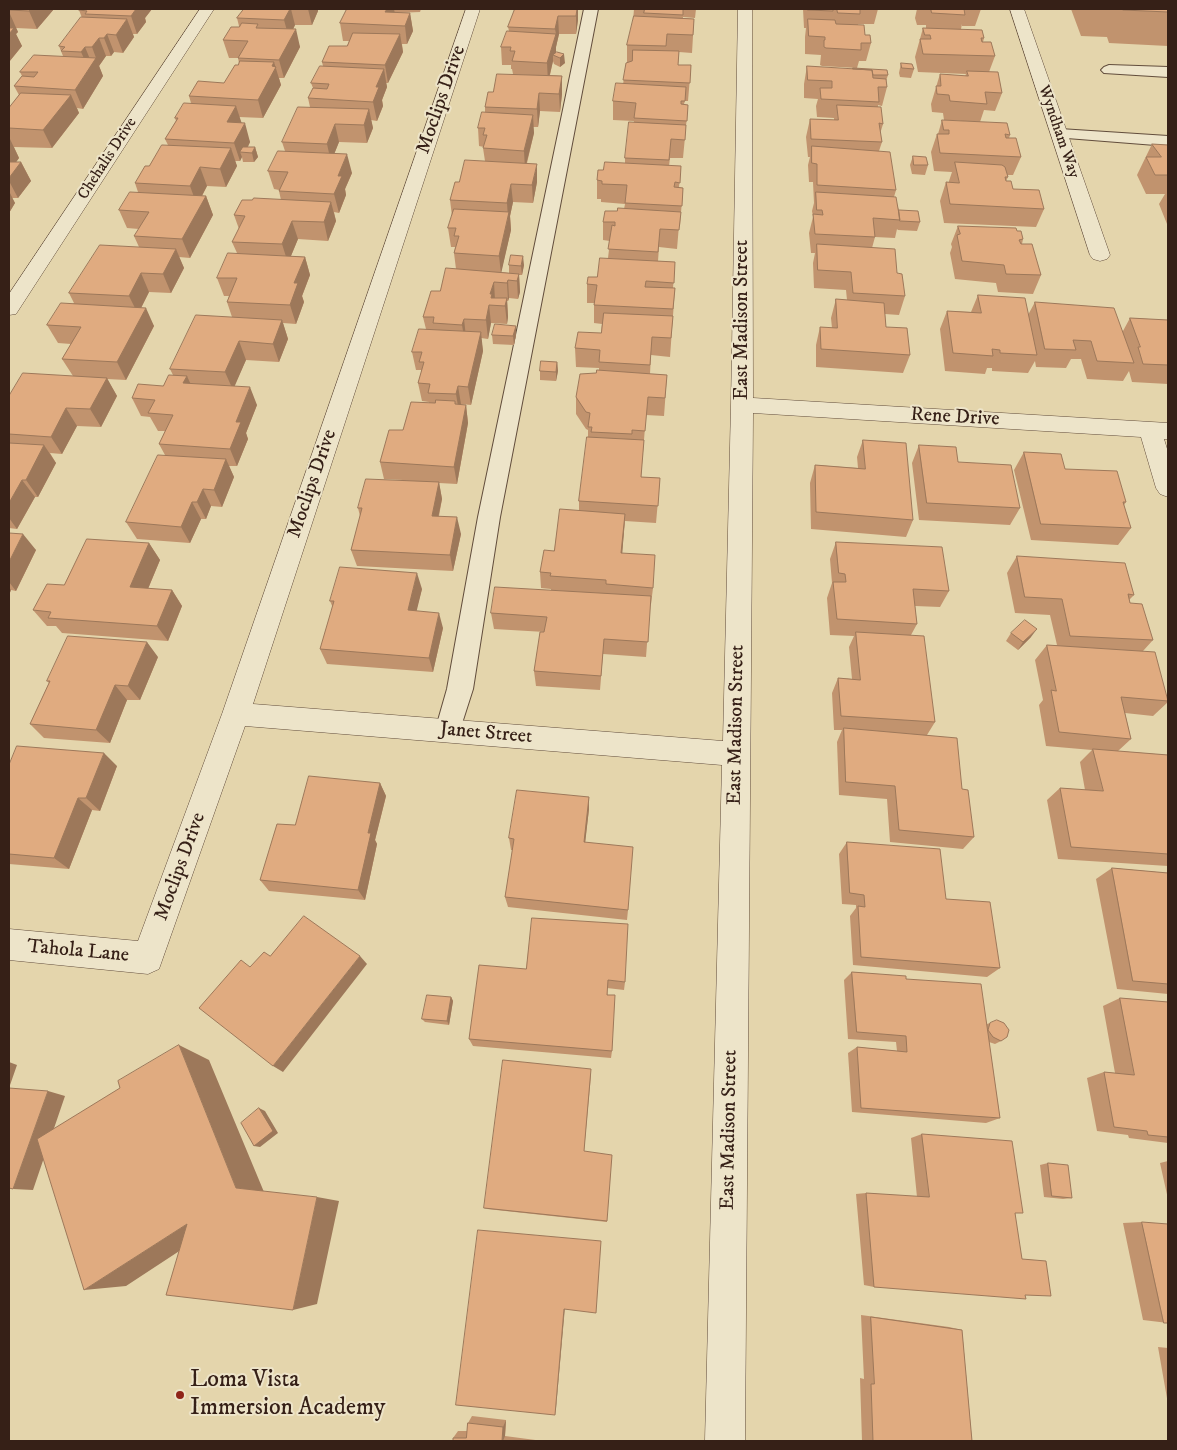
<!DOCTYPE html>
<style>
body{margin:0}
#map{position:relative;width:1177px;height:1450px;overflow:hidden;background:#e4d5ac;font-family:"IM FELL DW Pica",serif}
canvas{display:block}
.frame{position:absolute;inset:0;border:10px solid #362017;pointer-events:none}
</style>
<div id="map">
<canvas width="1177" height="1450"></canvas>
<div class="frame"></div>
</div>
<script>
const ctx = document.querySelector('canvas').getContext('2d');
ctx.lineJoin = 'round';
function trace(path, color, width, dash) { ctx.strokeStyle = color; ctx.lineWidth = width; ctx.lineCap = dash ? 'butt' : 'round'; ctx.setLineDash(dash || []); ctx.stroke(path); }
function paint(path, color) { ctx.fillStyle = color; ctx.fill(path, 'evenodd'); }
function write(font, color, halo, rows, align = 'center') {
  ctx.font = font + ' "IM FELL DW Pica",serif'; ctx.lineWidth = 4; ctx.setLineDash([]); ctx.textBaseline = 'middle'; ctx.strokeStyle = halo; ctx.fillStyle = color; for (const [text, x, y, turn = 0] of rows) {
    ctx.save(); ctx.translate(x, y); ctx.rotate((+turn || 0) * Math.PI / 180); ctx.textAlign = isNaN(turn) ? turn : align; if (halo) ctx.strokeText(text, 0, 0); ctx.fillText(text, 0, 0); ctx.restore();
  }
}
const lane = new Path2D(`
 M584,9H598L500,517L473,689L457,739L448,742L439,739L435,731L447,689L478,517Z
 M1109,65L1168,67V77L1104,73L1101,70L1104,67Z
 M1060,129L1168,136V146L1054,137L1052,134L1054,131Z`);
const street = new Path2D(`
 M200,9H214L16,314L9,315V294Z
 M466,9H480L253,704L723,741L731,405L738,9H752L753,398L1168,423V439H1164L1168,452V497L1160,494L1156,488L1141,437L753,413L745,1441H705L722,765L245,726L159,969L148,974L9,960V929L138,941L222,714Z
 M1010,9H1024L1110,255L1107,259L1100,261L1093,259L1090,255Z`);
trace(lane, '#624d3c', 2);
trace(street, '#624d3c', 1);
paint(lane, '#ede4c9');
paint(street, '#ede4c9');
paint(new Path2D(`
 M9,9H54L37,29L16,28L18,32L16,34L22,46L9,62Z
 M81,9H152L145,18L146,22L137,34H133L134,37L123,53L114,52L111,56H106L99,66L103,76L83,109L77,108L79,113L52,148L14,147L19,158L16,162H21L31,181L18,198H12L15,203L9,213V108L19,95L14,86L22,76L20,72L63,56L59,46L82,18L79,10Z
 M244,9H318V11L312,25H295L293,29L300,47L284,78H279L281,85L263,118L239,117L241,123L250,142L248,147H255L258,157L254,162H243L242,157L240,161H235L237,166L226,187L207,186L202,196H206L213,215L190,258L179,257L184,268L171,293L149,292L141,308L154,326L126,380L107,379L117,396L101,427L77,426L62,454L50,453L56,463L38,497H35L17,529L9,528V396L73,376L62,359L71,344L58,343L47,325L74,303L69,293L139,247L134,236L139,229L127,228L119,210L138,192L135,183L168,145L165,139L176,121L175,118L191,103L189,96L224,83L238,65L239,63L238,58H229L223,40L239,27V26L237,18Z
 M347,9H421L420,12L396,13H410L413,31L407,44H402L403,52L388,83H386L387,87L382,100L383,106L377,121L371,120L373,128L367,143L339,142L334,154L352,173L345,189L346,195L339,213L334,212L336,221L328,241L298,239L291,256L305,257L310,275L302,296L304,302L296,324L283,323L288,339L279,362L246,360L234,386L257,405L246,433L248,439L237,466H229L234,477L222,507L211,506L206,519H201L190,543L137,539L126,522L165,455L159,444L165,431H158L150,417L141,416L132,398L163,386L173,375L170,369L232,317L227,302L229,296H224L217,278L237,253L232,242L239,229L234,215L252,200H281L279,191V190L274,189L268,171L285,151L282,142L310,107L308,98L313,88L311,83L323,66L322,62L347,46L349,41H343L340,23Z
 M515,9H578V20L576,34H559L556,47V53L565,63L560,67L554,64L553,61L550,75L562,76V94L560,112L540,111L538,127H533L534,133L527,163L537,182L533,203L513,202L510,216L511,230L501,272L509,273V265H524L522,275H519L520,292L518,299L509,298L508,301H507L508,317L507,324L491,323L488,339L481,338L483,351L471,405L461,404V405H466L468,423L457,484L439,483L442,499L439,516L461,534L453,571L357,566L351,550L360,516L358,508L403,480L384,479L380,462L403,430L429,403V402L422,401L418,383L421,373V370H416L412,352L426,329L423,317L456,269L454,253L455,247H451L448,228L452,216L450,200L459,182L485,161L483,148L484,147L479,146L478,128L485,112V107L493,92L513,74L512,69H511V65H502L501,47L509,31L508,27Z
 M634,9H696L695,18L683,17V18L694,19L692,53L679,52L678,65H691L688,101H685L684,104L688,105L683,158H670L669,166H681L679,187L683,188L680,225H679L677,249L659,247L658,261L675,262L673,288H675L670,357L651,355L650,374L667,375L664,416L646,415L641,477L660,478L656,523L625,521L622,553L653,588L651,604H650L646,657L603,654L600,690L536,686L534,671L545,632L494,629L491,613L551,590V589L541,588L540,572L579,511V501L588,437V430L586,429L576,414V397L599,370V368L576,367L575,348L601,333L602,324L594,323V303H587V284L597,277L608,258L610,241L603,240V222L617,211L624,209L625,204L601,202V199H597V180L603,170L625,163V158L634,121L613,120V101L623,84L627,63V45L633,21Z
 M803,9H878L874,24H858V25L871,43L866,61H859L857,68L822,66L820,65L821,55L805,54V37L806,28H804Z
 M917,9H981L975,26H962V24L961,29L984,38L983,42L995,56L989,72L1002,93L995,111L984,110L980,122L944,120L943,113L932,112L931,104L940,74L965,76L966,74L918,72L915,57L923,28H926V25H917L915,18Z
 M1071,9H1168V46L1109,43L1107,37L1081,36Z
 M901,63L914,69L911,78L900,77L899,73Z
 M807,66L888,75L886,81L887,87L882,106L878,105V107L883,124L880,134L882,142L879,151L896,190L894,197L899,210L920,222L917,231L898,230L897,229L895,238L875,237L872,248L897,273L905,296L899,315L885,314L886,327L910,355L903,373L816,367V345L820,327L832,328L831,318L836,299L847,300L846,290L814,288L813,263L815,253H811L809,233L813,217L812,211L814,203L813,182H809L808,165L810,157H808L806,137L810,119L834,120V118L817,117L816,106L818,99L804,98V84Z
 M942,120L1010,135L1009,138L1021,157L1013,175H1007L1008,177L1006,181L1013,189L1044,209L1036,227L944,223L940,201L946,182H949V181L952,172L934,171L931,152L937,134H938Z
 M1152,144L1168,145V224H1167L1159,204L1165,194H1146L1137,175Z
 M913,156L928,165L925,175L912,174L910,165Z
 M958,226L1017,231L1023,239L1022,244L1041,275L1033,294L998,292L996,283L955,279L950,253L952,247L951,244Z
 M978,295L1028,315L1035,302L1123,331L1130,318L1168,320V384L1132,382L1129,371L1123,381L1087,379L1081,359H1071L1066,368L1036,367L1035,361L1028,373L992,371V368H987L985,374L945,371L940,329L947,311L971,312Z
 M516,326V335L514,345L493,344L492,335Z
 M557,362L558,371L556,381L540,380V371Z
 M863,440L913,520L906,537L811,529L810,483L815,465L858,468L857,457Z
 M919,445L958,462L1020,508L1010,525L919,520L912,463Z
 M1024,452L1065,469L1126,502L1124,505L1131,528L1118,545L1031,540L1014,470Z
 M9,533L36,550L16,591L11,590L9,595Z
 M836,542L949,591L940,607L915,606L917,624L911,635L935,722L927,735L962,789L974,837L963,849L890,842L887,799L839,795L837,742L842,730H834L832,693L838,678L852,679L849,647L854,636L830,635L827,598L832,583L830,559Z
 M149,543L160,560L148,589L172,590L182,606L168,641L62,633L56,626H47L33,610L64,585Z
 M1017,556L1134,595L1129,600L1130,603L1153,640L1143,651L1168,702L1153,716L1125,713L1131,739L1118,751L1168,755V866L1058,859L1047,800L1060,788L1085,790L1080,762L1092,750L1046,746L1039,705L1043,700L1035,660L1047,645H1057L1050,615L1015,613L1007,573Z
 M422,589L416,611L443,628L433,672L327,664L320,649L333,608L330,601Z
 M1011,633L1031,637L1018,650L1006,641Z
 M158,657L140,700H127L110,743L44,738L30,724L49,683L47,681Z
 M9,765L117,766L100,811L92,810L69,869L9,864Z
 M380,783L386,796L375,840L377,844L365,900L269,891L260,880L295,825Z
 M589,797V809L585,842L628,910L627,920L508,907L505,897L513,850H511L509,838Z
 M847,842L946,899L1000,968L987,977L853,965L850,916L856,908V905L842,904L839,854Z
 M1112,868L1168,873V994L1117,989L1096,879Z
 M526,969L625,982L624,990L607,988L612,1051L611,1058L473,1046L469,1039Z
 M852,972L906,979L987,1024L990,1023L1001,1041L995,1044L989,1042L1000,1118L986,1123L852,1112L848,1053L857,1047L897,1051L896,1042L848,1039L844,980Z
 M451,997L453,1001L449,1025L425,1022L422,1019Z
 M1120,998L1168,1002V1143L1129,1138L1128,1135L1097,1131L1087,1078L1104,1072L1115,1073L1103,1006Z
 M591,1075L584,1151L607,1221V1222L487,1209L484,1208Z
 M922,1134L1023,1213H1015L1025,1295L874,1287L864,1285L856,1194L866,1193L917,1197L911,1138Z
 M1168,1161V1199L1160,1163Z
 M1048,1163L1072,1198L1063,1199L1044,1197L1040,1165Z
 M1142,1222L1168,1323L1143,1320L1123,1223Z
 M861,1315L949,1327L962,1330L972,1441H862L860,1378L864,1379Z
 M1158,1347L1168,1348V1404Z
 M472,1416L506,1420L505,1436L543,1441H453V1438L458,1431H467L468,1423Z`), '#c1936e');
paint(new Path2D(`
 M31,9H54L37,29L29,11Z
 M136,9H152L145,18L146,22L137,34L131,16Z
 M290,9H291L295,25L289,38L284,20Z
 M308,9H318V11L312,25Z
 M387,9H394L395,14L385,12Z
 M577,9H578V20L576,34V16Z
 M410,13L413,31L407,44L405,26Z
 M10,14L18,32L16,34L22,46L9,62V15Z
 M558,16L559,34L556,47V52L555,56L553,55V61L548,82L547,63L556,34L555,29Z
 M127,19L134,37L123,53L116,35Z
 M296,29L300,47L284,78L279,60Z
 M107,34L114,52L111,56L104,38Z
 M400,34L403,52L388,83L385,65Z
 M99,38L106,56L99,66L92,47Z
 M85,47L92,64L96,58L103,76L83,109L75,90L89,69L81,52Z
 M564,54L565,63L560,67V58Z
 M274,62L281,85L263,118L258,100Z
 M384,69L387,87L382,100L383,106L377,121L373,102L376,87Z
 M562,76V94L560,112L559,94Z
 M539,93L540,111L538,127L537,109Z
 M71,95L79,113L52,148L43,130Z
 M236,106L242,124L227,122Z
 M369,109L373,128L367,143L364,125Z
 M533,115L534,133L525,169L524,151Z
 M245,123L250,142L245,152H240L242,157L240,161L234,143Z
 M335,124L339,142L331,162L327,144Z
 M10,139L19,158L9,172V141Z
 M255,147L258,157L254,162L252,153Z
 M231,148L237,166L226,187L220,169Z
 M347,154L352,173L345,189L346,195L339,213L334,194L338,176Z
 M21,162L31,181L18,198L9,181V178Z
 M537,164V182L533,203L532,185Z
 M200,167L207,186L197,205L190,186Z
 M511,184L513,202L510,216L511,230L501,274L499,256L508,218L507,203Z
 M9,191L15,203L9,213Z
 M206,196L213,215L190,258L182,239Z
 M331,202L336,221L328,241L324,222Z
 M292,221L298,239L288,263L282,244Z
 M176,249L184,268L171,293L163,274Z
 M523,256L524,265L522,275L521,266Z
 M305,257L310,275L302,296L304,302L296,324L290,305L294,283Z
 M141,273L149,292L138,314L129,296Z
 M519,274L520,292L518,299L517,281Z
 M508,280L509,298L508,301L507,283Z
 M494,282L495,300L494,305L490,294Z
 M507,298L508,317L507,324L505,306Z
 M489,305L491,323L488,339L486,320Z
 M146,308L154,326L126,380L117,362Z
 M464,319L466,337L465,343L462,325Z
 M282,320L288,339L279,362L273,344Z
 M516,326V335L514,345L513,336Z
 M481,332L483,351L471,405L468,387Z
 M239,341L246,360L233,390L225,372Z
 M557,362L558,371L556,381V372Z
 M187,376L195,394L183,383Z
 M107,378L117,396L101,427L90,409Z
 M458,386L461,404L459,412L456,394Z
 M250,387L257,405L246,433L248,439L237,466L230,449L236,422Z
 M466,405L468,423L457,484L454,467Z
 M66,408L77,426L62,454L51,437Z
 M44,445L56,463L38,497L26,480Z
 M226,459L234,477L222,507L214,490Z
 M22,480L35,497L17,529L9,518V503Z
 M439,482L442,499L435,532L432,516Z
 M203,489L211,506L206,519L197,502Z
 M192,502L201,519L190,543L181,527Z
 M625,514L624,531L621,569V553Z
 M457,517L461,534L453,571L450,555Z
 M23,534L36,550L16,591L9,582V562Z
 M149,543L160,560L142,603L130,587Z
 M417,573L422,589L413,626L408,610Z
 M9,587L11,590L9,595Z
 M172,590L182,606L168,641L157,626Z
 M439,613L443,628L433,672L429,658Z
 M1037,629L1031,637L1018,650L1023,642Z
 M147,642L158,657L140,700L128,686Z
 M115,685L127,700L110,743L96,730Z
 M104,753L117,766L100,811L86,798Z
 M380,783L386,796L375,840L377,844L365,900L358,890L368,833Z
 M589,797V809L584,853V842Z
 M78,798L92,810L69,869L54,858Z
 M360,956L367,964L283,1072L273,1066Z
 M451,997L453,1001L449,1025L447,1021Z
 M179,1045L209,1060L264,1192L236,1188Z
 M9,1062L17,1065L9,1088Z
 M48,1091L65,1096L33,1190L13,1189Z
 M259,1108L265,1111L278,1133L260,1147L254,1146Z
 M317,1197L339,1201L317,1304L293,1310Z
 M187,1224L219,1225L126,1286L84,1290Z
 M565,1307L556,1408L555,1415L564,1309Z
 M506,1420L505,1436L503,1441H502L503,1427Z`), '#9d785a');
const building = new Path2D(`
 M9,9H31L29,11L9,10Z
 M81,9H136L131,16L85,14L87,11L79,10Z
 M244,9H290L284,20L237,18Z
 M347,9H387L385,12L410,13L405,26L340,23Z
 M515,9H577L576,16H558L555,29L508,27Z
 M645,9H683V15L644,13Z
 M807,9H833V11L808,10Z
 M837,9H860V14L838,13Z
 M931,9H964L965,15L932,13Z
 M1123,9H1168V12L1123,10Z
 M634,16L694,19L693,35L667,34L666,46L627,45Z
 M81,17L127,19L116,35L107,34L104,38H99L92,47H85L81,52L61,51L65,47L59,46Z
 M808,19L835,20L836,24L864,25L865,35H870L871,43H861V50L826,48L824,47V40H825V37L809,36Z
 M242,23L258,24L256,28L296,29L279,60L238,58L248,41L223,40L231,27H239Z
 M9,28H14L9,34Z
 M923,28L982,30L984,38H981L982,42H991L995,56L923,54L920,39H931L930,35H925Z
 M507,31L556,34L547,63L512,61L515,51H510L511,47H501Z
 M353,33L400,34L385,65L322,62L329,46H347Z
 M633,50L679,51L678,65H691L690,83L623,80L626,63L632,61Z
 M557,52L564,54L560,58L553,55Z
 M34,55L96,58L75,90L14,86L22,76L34,77L38,72H20Z
 M240,61L274,62L272,66L276,67L258,100L189,96L198,81L224,83L235,65H238Z
 M901,63L912,64L914,69L902,68Z
 M320,66L384,69L376,87H379L373,102L308,98L313,88L327,89L329,84L311,83Z
 M807,66L872,70L873,78L886,79L887,87H878L879,102L821,99L820,88H832V81L808,80Z
 M853,68L887,70L888,75H873L872,70L853,69Z
 M967,71L998,72L1002,93L985,92L987,104L950,101L949,95L937,94L936,86H941L940,74L968,76Z
 M497,74L562,76L559,94L539,93L537,109L485,107L488,92H493Z
 M616,83L686,87L685,101H681V104L688,105L687,121L634,118L636,103L613,101Z
 M21,93L71,95L43,130L9,128V108Z
 M184,103L236,106L227,122L245,123L234,143L165,139L178,118H175Z
 M837,105L881,107L883,124L879,123L882,142L811,139L810,119L838,120Z
 M298,107L369,109L364,125L335,124L327,144L282,142Z
 M482,112L533,115L524,151L483,148L487,135H483L485,128H478Z
 M942,120L1007,123L1010,135L1005,134L1006,138H1016L1021,157L940,153L937,134H949V130H944Z
 M629,122L686,125L685,140L671,139L669,160L625,158Z
 M1152,144L1168,145V175H1155L1146,157H1161Z
 M162,145L231,148L220,169L200,167L190,186L135,183L145,166H149Z
 M812,146L890,152L896,190L817,185V164L812,163Z
 M243,147H255L252,153L240,152Z
 M278,151L347,154L338,176H342L334,194L279,191L288,172L268,171Z
 M913,156L926,157L928,165H914Z
 M465,160L537,164L532,185L511,184L507,203L450,200L455,182H459Z
 M9,162H21L9,178Z
 M605,162L681,166L680,183L675,182L674,187L683,188L682,206L625,203L627,185L602,184V181L597,180L598,170H603Z
 M955,162L1002,165L1005,167L1008,177H1005L1006,181H1011L1013,189L1039,190L1044,209L950,204L946,182L959,183Z
 M130,192L206,196L182,239L134,236L149,212L119,210Z
 M816,192L896,197L900,220L873,218L875,237L815,234L813,214L823,215L822,210H817Z
 M254,198L331,202L324,222L292,221L282,244L232,242L245,216L234,215L242,200H252Z
 M618,208L681,212L679,230L660,229L658,252L608,249L612,225L615,226V222H603L605,211H617Z
 M454,209L509,212L499,256L454,253L459,236H454L456,228H448Z
 M899,210L918,211L920,222L900,221Z
 M958,226L1016,228L1017,231H1021L1023,239L1019,240L1021,244H1032L1041,275L1006,274L1004,265L962,261L957,235L960,234Z
 M817,244L895,249L897,273L902,274L905,296L853,293L851,272L818,270Z
 M100,245L176,249L163,274L141,273L129,296L69,293Z
 M228,253L305,257L294,283H298L290,305L227,302L237,278H217Z
 M511,255L523,256L521,266L509,265Z
 M600,258L675,262L674,283L646,281L645,287L675,288L673,309L594,305L597,285L587,284L588,277H597Z
 M446,268L519,274L517,281L508,280L507,283L494,282L490,294H492L491,298H507L505,306L489,305L486,320L464,319L462,325L433,323L434,317H423L431,291H440Z
 M978,295L1025,298L1037,355L1000,353V350L992,349L993,356L953,353L947,311L981,313Z
 M836,299L884,303L886,327L907,328L910,355L821,349L820,327L837,328Z
 M1035,302L1114,308L1134,363L1097,361L1091,341L1073,340L1076,350L1045,349Z
 M61,303L146,308L117,362L62,359L81,327L47,325Z
 M604,313L673,316L671,338L652,337L650,365L599,362L600,350L575,348L578,332L601,333Z
 M196,315L282,320L273,344L239,341L225,372L170,369Z
 M1130,318L1168,320V365L1143,364L1138,347H1140Z
 M495,324L516,326L513,336L492,335Z
 M419,329L481,332L468,387L458,386L456,394L428,393L430,384L418,383L424,362H419L422,352H412Z
 M541,361L557,362L556,372L540,371Z
 M597,370L667,375L665,398L648,397L645,431L632,430V434L591,432L592,427H588L590,413L586,412L576,397L580,374L596,373Z
 M23,373L107,378L90,409L66,408L51,437L9,434V396Z
 M169,375L187,376L183,383L250,387L236,422H241L230,449L159,444L173,415L148,413L155,400L132,398L138,384L163,386Z
 M436,400L455,401V404L466,405L454,467L380,462L389,430H403L411,402L435,403Z
 M587,437L644,440L641,477L660,478L658,506L579,501Z
 M863,440L906,443L913,520L816,512L815,465L865,469Z
 M9,443L44,445L26,480H22L9,503Z
 M919,445L956,447L958,462L1011,465L1020,508L927,503Z
 M1024,452L1061,454L1065,469L1117,471L1126,502H1123L1131,528L1041,524Z
 M158,455L226,459L214,490L203,489L197,502H192L181,527L126,522Z
 M366,479L439,482L432,516L457,517L450,555L351,550L362,508H358Z
 M560,509L625,514L621,553L655,555L653,588L606,584V580L550,576L551,573L540,572L544,550L554,551Z
 M9,533L23,534L9,562Z
 M87,539L149,543L130,587L172,590L157,626L48,618L51,612L33,610L47,584L64,585Z
 M836,542L942,547L949,591L913,589L917,624L837,619L833,582H846L845,574L839,573Z
 M1017,556L1125,563L1134,595L1128,594L1130,603L1142,604L1153,640L1070,636L1062,599L1025,597Z
 M340,567L417,573L408,610L439,613L429,658L320,649L334,601H330Z
 M495,587L651,596L648,642L604,639L601,676L534,671L540,632H544L547,617L491,613Z
 M1025,620L1037,629L1023,642L1011,633Z
 M856,632L924,636L935,722L841,716L838,678L860,680Z
 M68,636L147,642L128,686L115,685L96,730L30,724L50,681H47Z
 M1047,645L1155,652L1168,701L1121,697L1131,739L1059,732L1051,690L1056,691Z
 M844,728L957,738L962,789L968,790L974,837L899,830L895,786L846,782Z
 M17,746L104,753L86,798H78L54,858L9,854V765Z
 M1093,749L1168,755V854L1071,847L1060,788L1103,791Z
 M309,776L380,783L368,833H371L358,890L260,880L277,824L295,825Z
 M517,790L589,797L584,842L633,847L628,910L505,897L514,839L509,838Z
 M847,842L940,849L946,899L990,902L1000,968L861,957L858,906L865,907L864,895L850,893Z
 M1112,868L1168,873V984L1133,981Z
 M304,916L360,956L273,1066L199,1008L241,960L250,967L264,952L270,956Z
 M532,918L628,924L625,982L608,980L607,995H615L612,1051L469,1039L479,965L526,969Z
 M852,972L906,976V979L981,984L1000,1118L861,1108L857,1047L907,1052L906,1036L857,1032Z
 M427,995L451,997L447,1021L422,1019Z
 M1120,998L1168,1002V1137L1148,1135L1147,1131L1114,1127L1104,1072L1134,1075Z
 M997,1020L1004,1023L1009,1030L1007,1037L1001,1041L993,1037L988,1030L990,1023Z
 M179,1045L236,1188L317,1197L293,1310L166,1295L187,1224L84,1290L37,1139L120,1088L118,1081Z
 M503,1060L591,1069L584,1151L612,1155L607,1221L484,1208Z
 M9,1088L48,1091L13,1189L9,1188Z
 M259,1108L273,1131L254,1146L241,1123Z
 M922,1134L1012,1141L1023,1213H1015L1022,1259L1046,1261L1051,1296L1025,1295L1026,1299L874,1287L866,1193L929,1197Z
 M1048,1163L1068,1165L1072,1198L1052,1196Z
 M1142,1222L1168,1224V1323H1164Z
 M478,1230L601,1241L596,1313L564,1309L555,1415L456,1405Z
 M871,1317L962,1330L972,1441H873L871,1384H874Z
 M468,1423L503,1427L502,1441H453V1438H466Z`);
paint(building, '#e0ab80');
trace(building, '#9d785a', 1);
for (const [x, y, r, color] of [
 [180,1395,5,"#8f2418"]
]) { const dot = new Path2D(); dot.arc(x, y, r, 0, 2 * Math.PI); ctx.fillStyle = color; ctx.fill(dot); trace(dot, '#ede4c9', 2); }
write('16px', '#362017', '#ede4c9', [
 ["Wyndham Way",1058,132,71],
 ["Chehalis Drive",108,159,-57]
]);
write('20px', '#362017', '#ede4c9', [
 ["Moclips Drive",442,100,-71],
 ["East Madison Street",743,320,-90],
 ["Rene Drive",955,418,3],
 ["Moclips Drive",313,484,-71],
 ["East Madison Street",737,725,-89],
 ["Janet Street",486,734,5],
 ["Moclips Drive",181,867,-70],
 ["Tahola Lane",78,952,5],
 ["East Madison Street",730,1130,-89]
]);
write('24px', '#362017', '#ede4c9', [
 ["Loma Vista",190,1381],
 ["Immersion Academy",190,1409]
], 'left');
</script>
